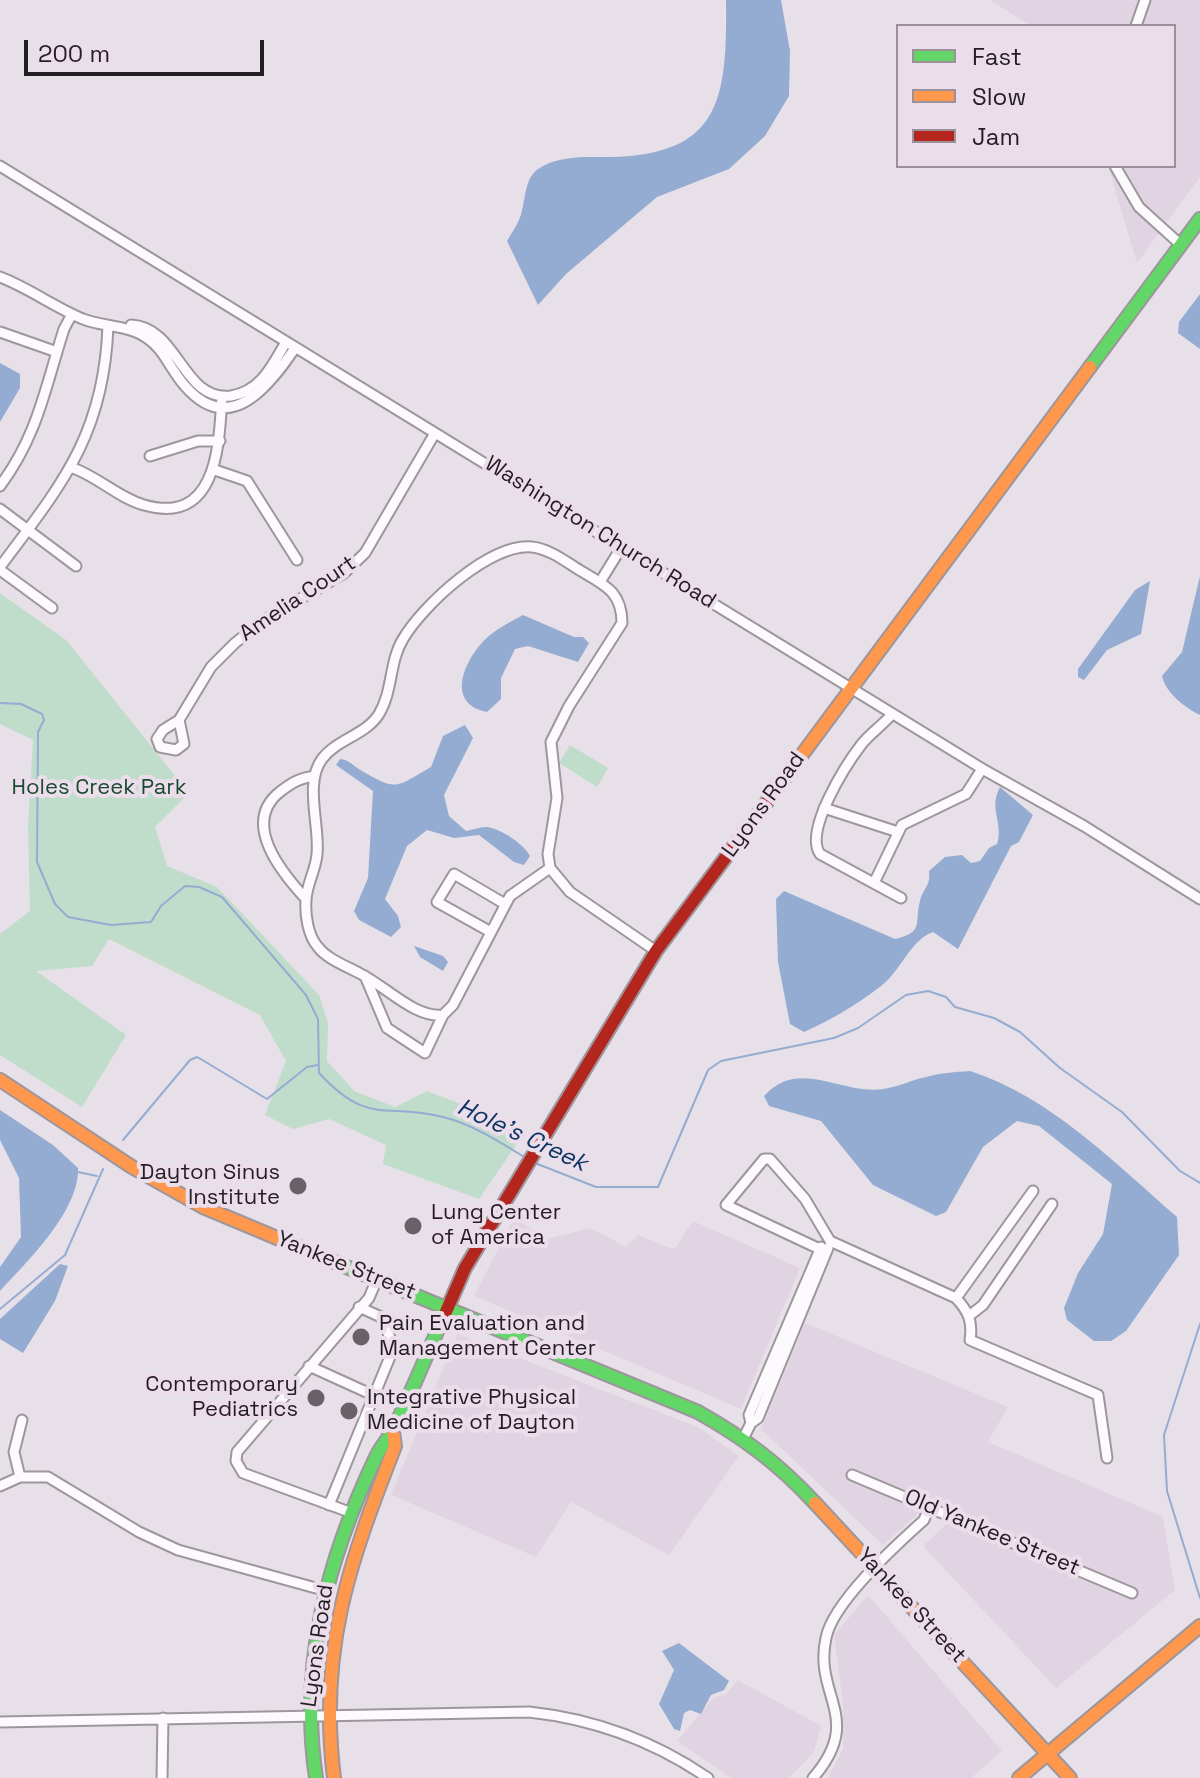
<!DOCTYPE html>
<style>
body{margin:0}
#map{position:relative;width:1200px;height:1778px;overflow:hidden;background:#e8e0e8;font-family:"Space Grotesk",sans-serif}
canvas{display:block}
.legend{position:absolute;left:896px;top:24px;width:280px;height:144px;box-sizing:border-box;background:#ecddeb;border:2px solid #9c919b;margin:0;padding:10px 14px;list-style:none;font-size:24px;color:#231e23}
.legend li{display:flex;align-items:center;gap:16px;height:40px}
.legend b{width:40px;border:2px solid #9c919b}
.scale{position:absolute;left:24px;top:40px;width:240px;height:36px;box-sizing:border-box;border:4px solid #231e23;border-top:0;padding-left:10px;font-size:24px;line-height:28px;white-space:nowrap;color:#231e23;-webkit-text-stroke:6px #ecddeb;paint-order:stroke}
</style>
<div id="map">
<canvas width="1200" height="1778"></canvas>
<ul class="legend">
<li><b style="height:10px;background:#63d668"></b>Fast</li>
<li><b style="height:10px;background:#ff974d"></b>Slow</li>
<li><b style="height:10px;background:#b3261e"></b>Jam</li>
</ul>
<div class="scale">200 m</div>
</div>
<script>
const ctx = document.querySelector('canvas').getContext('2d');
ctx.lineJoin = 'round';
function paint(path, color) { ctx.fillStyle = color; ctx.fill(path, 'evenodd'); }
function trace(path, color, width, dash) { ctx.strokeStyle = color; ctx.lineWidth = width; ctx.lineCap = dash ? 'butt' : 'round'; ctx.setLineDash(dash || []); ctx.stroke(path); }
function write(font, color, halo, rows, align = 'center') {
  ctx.font = font + ' "Space Grotesk",sans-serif'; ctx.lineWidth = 8; ctx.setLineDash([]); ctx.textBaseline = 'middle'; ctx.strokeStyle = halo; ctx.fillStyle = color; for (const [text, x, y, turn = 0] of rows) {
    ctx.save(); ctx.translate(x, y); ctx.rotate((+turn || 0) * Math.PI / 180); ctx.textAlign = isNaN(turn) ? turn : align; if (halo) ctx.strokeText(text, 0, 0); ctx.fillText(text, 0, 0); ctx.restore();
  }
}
paint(new Path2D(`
 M990,0H1200V177L1137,263L1108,166H1174V26H1031Z
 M514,1218L546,1239L591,1228L626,1247L638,1235L674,1249L693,1221L800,1268L741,1409L474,1296Z
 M805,1323L1008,1407L988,1442L1163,1517L1175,1590L1056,1688L923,1546L946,1524L954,1508L935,1499L883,1545L761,1429Z
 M457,1334L698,1427L739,1456L669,1555L571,1502L536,1557L391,1495Z
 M868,1595L1002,1751L971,1778H828L843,1749V1704L834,1635Z
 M738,1680L821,1726L814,1752L789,1778H731L677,1741L714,1697L725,1695Z`), '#e1d4e2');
paint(new Path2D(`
 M0,593L66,640L189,793L155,827L167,866L217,887L319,995L328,1023L327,1061L354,1091L395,1107L427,1091L527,1129L479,1199L383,1164L386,1145L329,1119L293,1129L265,1115L286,1061L260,1015L109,939L92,966L36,971L126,1035L82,1107L0,1055V934L30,911L28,826L33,740L0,724Z
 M570,745L608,768L597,787L559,763Z`), '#c0dccb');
paint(new Path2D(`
 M726,0H781L790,51L789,96L765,136L729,169L657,197L566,274L538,305L507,241C511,234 516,227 519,220C526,205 523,179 538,169C558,155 587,157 610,157C722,155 727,97 726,0Z
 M1200,294V349L1178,333L1179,322Z
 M0,363L20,374V388L0,422Z
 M1200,576V715C1184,707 1166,693 1162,676L1182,652Z
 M1150,581L1141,634L1107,650L1084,680L1078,677V669L1135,590Z
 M523,615L574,637H583L589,643L578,662L528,646L515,649L501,678V699L487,712C442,703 467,654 490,635C500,627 512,621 523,615Z
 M465,725L473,738L444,795L449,816L466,831C472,830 480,827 486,827C500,828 524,844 530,856L524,865L514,862L479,835L454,838L427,830L407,846L385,899L398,916L401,927L391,937L359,920L354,911L368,878L373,791L336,765L340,759C350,760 353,766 362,771C397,791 395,788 431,767L443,736Z
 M1000,787L1033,815L1019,842L1011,846L958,949L933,932C910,940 901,971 881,986C856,1005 833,1019 804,1032L790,1024L778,962L776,899L784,891L895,939C925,932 914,923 920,901C923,888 931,886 929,871L945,857L962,855L971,863L980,861L989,848L997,844C1004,823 988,809 1000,787Z
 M414,946L443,956L448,962L443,971L420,957Z
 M970,1071C1049,1096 1115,1163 1177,1217L1179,1255L1126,1331L1111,1341H1094L1067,1320L1064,1308L1078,1273L1103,1234L1112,1184L1039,1126L1017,1121L983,1147L946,1212L936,1216L873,1185L821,1121L769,1106L764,1096C799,1057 841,1095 883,1089C898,1087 912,1080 926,1077C940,1073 955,1072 970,1071Z
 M0,1110L53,1145L78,1168C80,1210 27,1262 0,1291V1267L21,1237L19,1178L0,1140Z
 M60,1264L68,1266L55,1301L23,1353L0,1339V1319Z
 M679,1643L729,1681L724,1690L711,1695L701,1714L690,1710L684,1713L680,1731L674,1729L659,1704L674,1670L662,1651Z`), '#94acd1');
trace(new Path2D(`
 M0,703L21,704L42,714L44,720L38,732L37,862L55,904L68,917L111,925L151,922L161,906L185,886L199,887L222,897L306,995L318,1019L319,1073C369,1127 384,1102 443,1117C472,1124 500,1142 526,1158
 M123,1140L190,1060L197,1057L204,1061L267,1099L307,1067L318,1065
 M535,1163L596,1187H658L708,1070L721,1061L834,1038L858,1028L906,995L928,991L946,997L955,1007L994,1018L1020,1032L1060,1068L1122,1112L1180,1171L1200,1183
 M78,1172L97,1176
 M0,1309L65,1255L103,1169
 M1200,1324L1164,1435L1167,1491L1200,1598`), '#94acd1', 2);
const street = new Path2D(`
 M1136,26L1145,0
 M0,166L986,771L1084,826L1200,899
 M1115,166L1139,207L1181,245
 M0,277C29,288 54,307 83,319C103,327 129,325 147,338C164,349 171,371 185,386C230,438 270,385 295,348
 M131,325C179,327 182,402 231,396C261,391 272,366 286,342
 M0,332L57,352
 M150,456L198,441H220
 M73,468C98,477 119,498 144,505C218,526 219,444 222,396
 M215,470L247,481L297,560
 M0,486C38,435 45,388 64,329L72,314
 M0,509L76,566
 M0,567C62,484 104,435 108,326
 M0,570L52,608
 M600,582L621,548
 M892,714C883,725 869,734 861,745C845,766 804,831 820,854L901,898
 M179,720L184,744L176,750L160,747L157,739L163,730L179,720L211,667L235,643L264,620L343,574L365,553L435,433
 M824,808L898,832
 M550,868L510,896L453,1005L443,1015C414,1018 386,986 359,973C346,966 327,959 318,947C308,936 305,915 306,901C306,885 316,870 317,854C320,826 304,783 322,759C337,739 366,735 379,714C393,691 389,662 403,639C423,605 490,543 532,547C550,549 566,562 581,571C605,585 622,592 622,623L569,706L551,742L557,798L548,854L550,868L570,892L656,951
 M874,883L902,825L966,794L982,769
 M306,899C281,872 240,822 281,791C293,782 300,778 315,776
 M489,931L437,902L454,874L505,904
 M365,976L387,1028L425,1053L443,1015
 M830,1241L956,1298C968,1311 973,1321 970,1340L1098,1395L1107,1458
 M826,1252L726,1205L764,1159H770L805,1199L830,1241
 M956,1298L1033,1191
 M969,1316L983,1305L1052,1204
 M309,1366L375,1396
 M367,1420L393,1431
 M751,1423L749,1415L821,1247
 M744,1437L751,1423L758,1418L828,1248
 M852,1475L1132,1593
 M20,1477L14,1452L22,1420
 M0,1486L20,1477H48L139,1532L178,1550L323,1590
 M329,1505L394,1347L381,1317L359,1307
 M352,1513L243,1473L236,1461L237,1452L369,1298L377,1279
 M0,1722L529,1712C594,1719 654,1741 708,1778
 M162,1778L163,1718
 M813,1778C865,1718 813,1696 826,1638C833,1602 896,1545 924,1520L929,1507`);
const fast = new Path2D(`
 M1090,367L1200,219
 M332,1261L698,1412C744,1438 779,1464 815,1503
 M316,1778C299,1664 327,1560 376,1457C381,1446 390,1437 395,1426C413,1389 428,1351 445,1314`);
const slow = new Path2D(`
 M778,787L1090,367
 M0,1080L132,1167L203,1207L332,1261
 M815,1503L1070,1778
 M334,1778C318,1649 349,1564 395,1446L393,1431
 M1019,1778L1200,1626`);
const jam = new Path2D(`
 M445,1314L465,1268L656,951L778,787`);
trace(street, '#9d969c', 13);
trace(fast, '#9d969c', 16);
trace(slow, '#9d969c', 16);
trace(jam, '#9d969c', 16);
trace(street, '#fcfafc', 9);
trace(fast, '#63d668', 12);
trace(slow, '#ff974d', 12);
trace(jam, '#b3261e', 12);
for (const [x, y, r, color] of [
 [298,1186,10,"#686268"],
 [413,1226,10,"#686268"],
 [361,1337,10,"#686268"],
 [316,1398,10,"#686268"],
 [349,1411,10,"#686268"]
]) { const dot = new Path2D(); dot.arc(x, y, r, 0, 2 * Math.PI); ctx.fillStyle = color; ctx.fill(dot); trace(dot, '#ecddeb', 3); }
write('22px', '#231e23', '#ecddeb', [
 ["Washington Church Road",600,533,32],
 ["Amelia Court",298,599,-34],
 ["Lyons Road",764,805,-54],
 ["Yankee Street",346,1266,22],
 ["Old Yankee Street",992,1533,23],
 ["Yankee Street",911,1606,47],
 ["Lyons Road",318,1646,-82]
]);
write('22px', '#1a4a2f', '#ecddeb', [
 ["Holes Creek Park",99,788]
]);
write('22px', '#231e23', '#ecddeb', [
 ["Dayton Sinus",280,1173,"right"],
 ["Institute",280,1198,"right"],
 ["Lung Center",431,1213],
 ["of America",431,1238],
 ["Pain Evaluation and",379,1324],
 ["Management Center",379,1349],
 ["Contemporary",298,1385,"right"],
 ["Pediatrics",298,1410,"right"],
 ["Integrative Physical",367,1398],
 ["Medicine of Dayton",367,1423]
], 'left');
write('italic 24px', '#0e3664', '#ecddeb', [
 ["Hole's Creek",522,1136,25]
]);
</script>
